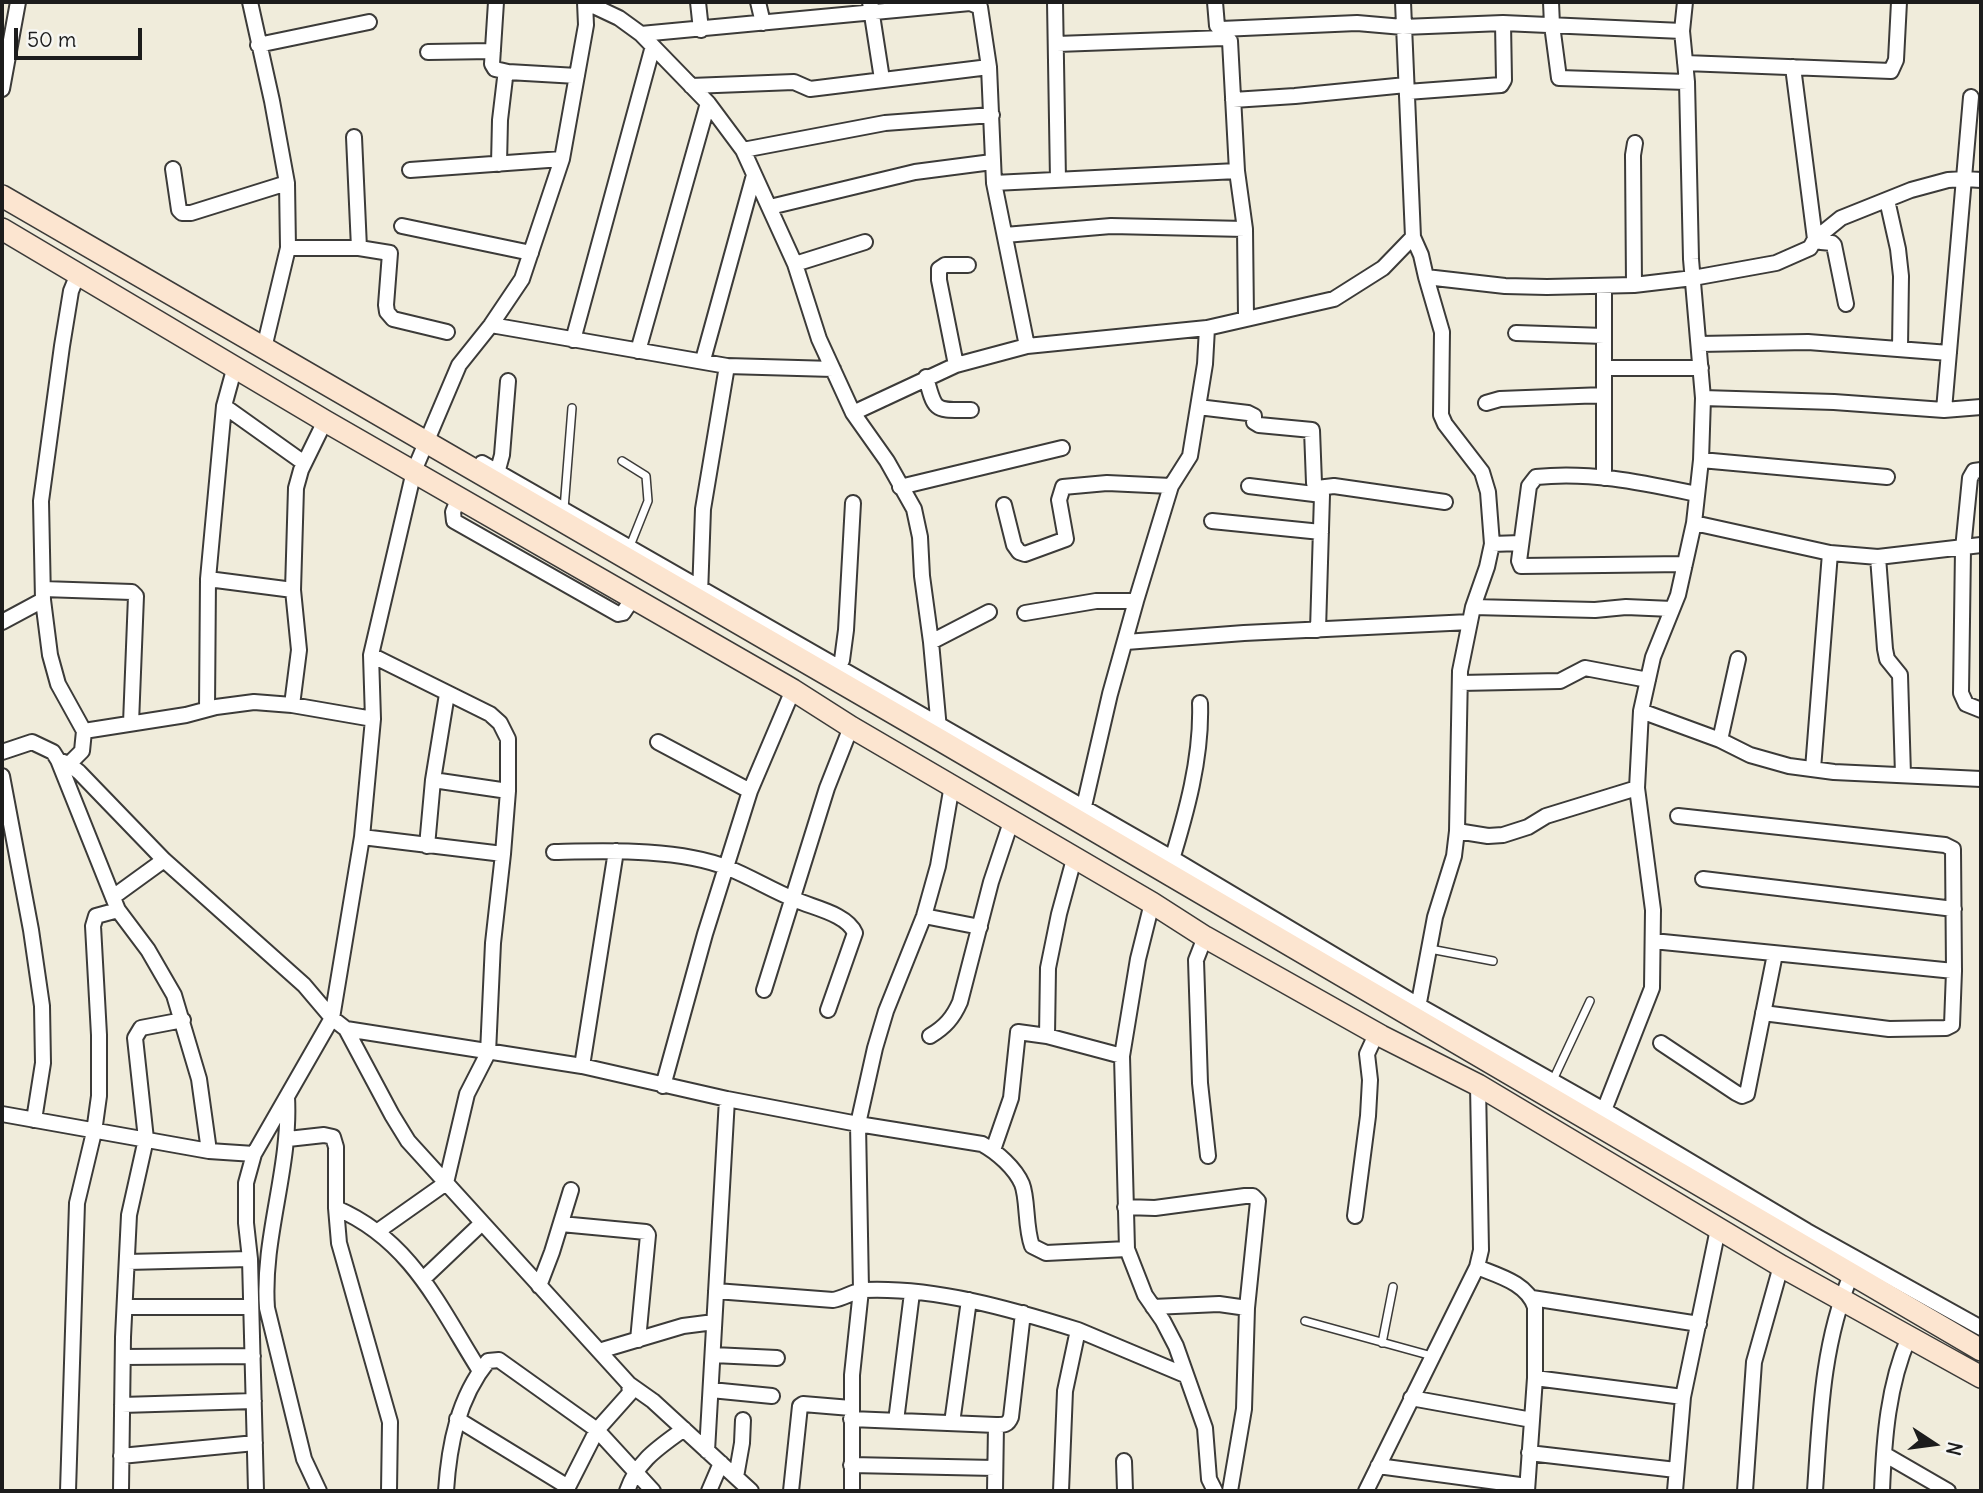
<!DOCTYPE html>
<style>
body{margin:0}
#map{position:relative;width:1983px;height:1493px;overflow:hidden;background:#f0ecdb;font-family:Delius,sans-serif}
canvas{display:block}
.frame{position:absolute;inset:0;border:4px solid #1c1c1c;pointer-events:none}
.north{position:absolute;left:1899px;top:1409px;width:70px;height:70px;-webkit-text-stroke:5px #f6f6f2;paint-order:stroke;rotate:103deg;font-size:19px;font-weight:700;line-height:28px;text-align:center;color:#1c1c1c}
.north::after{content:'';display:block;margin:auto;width:24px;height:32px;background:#1c1c1c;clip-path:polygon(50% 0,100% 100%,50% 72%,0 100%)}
.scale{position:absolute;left:14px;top:28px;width:128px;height:32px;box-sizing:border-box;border:4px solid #1c1c1c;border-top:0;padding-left:9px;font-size:21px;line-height:24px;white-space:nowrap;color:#1c1c1c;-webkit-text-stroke:5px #f6f6f2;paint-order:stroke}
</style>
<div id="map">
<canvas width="1983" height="1493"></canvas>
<div class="frame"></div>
<div class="north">N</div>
<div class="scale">50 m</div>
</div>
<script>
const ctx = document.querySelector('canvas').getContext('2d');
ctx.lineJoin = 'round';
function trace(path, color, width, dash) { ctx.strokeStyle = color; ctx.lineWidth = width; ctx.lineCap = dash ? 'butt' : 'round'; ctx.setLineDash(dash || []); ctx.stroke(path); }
const service = new Path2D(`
 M622,461L646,476L648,501L630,546
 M564,509L572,408
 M1430,949L1493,961
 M1553,1080L1590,1001
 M1305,1321L1432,1356
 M1382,1343L1393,1287`);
const minor = new Path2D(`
 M250,2L272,101L287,183L288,248L264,348
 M496,2L492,64L495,69L508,72
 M698,2L701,30
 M758,2L763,23
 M870,2L882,79
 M1055,2L1058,180
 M1215,2L1217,26L1221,29L1357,23L1403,27L1503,23L1682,31
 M1403,2L1413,237L1421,255L1426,277L1505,286L1547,287L1634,285L1693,278L1776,263L1810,248L1815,239L1841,218L1911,190L1948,180L1965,179L1981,180
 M1551,2L1552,25L1559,78L1687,82
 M641,34L970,3L980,7L989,67L994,183L1027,346
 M1057,44L1224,38L1230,41L1237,171L1245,229L1246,317
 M258,45L369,22
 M428,52L493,51
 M1685,63L1891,71L1896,60L1899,2
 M1793,67L1815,239
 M691,86L794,82L810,89L989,67
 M2,89L18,2
 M1407,92L1501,85L1504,80L1503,23
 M1233,100L1295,96L1406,85
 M743,150L885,123L992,115
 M499,164L500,120L505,78L508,72L577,76
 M173,169L179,210L182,213H191L287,183
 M410,170L562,159
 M994,183L1237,171
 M1887,200L1898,249L1901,276L1900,348
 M770,207L915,172L992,162
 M402,226L531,253
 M1821,234V242L1832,243L1834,245L1846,304
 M1005,235L1111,226L1245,229
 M288,248H359L354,137
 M359,248L390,253L386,305L387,312L393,319L447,332
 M795,264L865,242
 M78,274L71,291L62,346L41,501L43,600L50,655L58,684L84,731
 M1634,285L1633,155L1635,143
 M491,325L727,366
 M1516,333L1604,336
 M573,340L653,46
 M1699,344L1808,342L1949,353
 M638,351L708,103
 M703,360L754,175
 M956,365L939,280V269L945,265H968
 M1604,368H1701
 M926,377C935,413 935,410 971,410
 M1703,398L1834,402L1944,410L1981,407
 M1486,403L1500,399L1604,395
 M224,406L304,463
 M1198,407L1248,413L1254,416V422L1259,425L1312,430L1314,483L1322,495L1318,630
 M1944,410L1971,97
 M853,413L956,365L1027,346L1207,328L1334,299L1383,268L1413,237
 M1701,460L1887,477
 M482,463L1172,858L1418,1005L1604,1110L1807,1231L1981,1328
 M1981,470L1974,471L1970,478L1963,549L1961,693L1966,704L1981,710
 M496,477L502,455L508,381
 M1604,478V286
 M1249,486L1322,495
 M900,487L1062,448
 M1317,488L1334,486L1445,502
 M459,497L453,512L454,521L618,614L623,613L633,598
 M1004,505L1014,545L1019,552L1025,554L1066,539L1059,500L1063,487L1107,483L1171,486
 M1212,521L1321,532
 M1694,523L1830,553L1878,557L1981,545
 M1492,544L1521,543
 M1878,557L1885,649L1887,659L1900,675L1903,775
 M1685,564L1521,566L1519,561L1529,486L1536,477C1591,471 1644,483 1697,494
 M208,579L293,590
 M43,589L132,592L136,596L131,723
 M700,595L703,509L727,366L833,369
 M1473,607L1595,610L1626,607L1672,609
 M1025,613L1096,601H1136
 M2,622L43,600
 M931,642L989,612
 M1126,642L1244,633L1470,622
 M371,655L490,714L500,723L508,739V791L503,854L493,943L488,1053L467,1094L446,1183L378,1231
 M835,675L842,660L846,630L853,503
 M1460,683L1560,681L1585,668L1648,680
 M292,705L299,650L293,590L296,488L301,470L325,421
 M207,709L208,579L224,406L235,366
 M1641,711L1720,740L1750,755L1789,766L1834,772L1981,779
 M1720,740L1738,659
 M658,742L750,791
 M2,752L32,742L53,752L58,760L118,910L148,950L174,995L199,1079L209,1151
 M58,760L69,764L79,772L164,860L304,985L332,1018L346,1029L392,1115L408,1141L629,1384L630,1393L597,1430L653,1491
 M69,764L82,751L84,731L186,715L216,707L254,702L292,705L373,719
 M1813,769L1830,553
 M2,776L31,930L42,1006L43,1063L34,1120
 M433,780L508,791
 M1082,815L1110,694L1136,601L1171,486L1190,456L1205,364L1207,328
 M1457,831L1488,836L1503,835L1528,827L1546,816L1637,788
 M362,837L503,854
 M427,846L433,780L447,694
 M554,852C606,851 679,848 728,868C751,877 773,891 796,900C814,908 847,914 855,933L828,1010
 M1170,866C1186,814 1202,758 1200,703
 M1703,879L1954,909
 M113,897L164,860
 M1152,903L1138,959L1122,1056L1127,1249L1145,1295L1163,1321L1176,1346L1205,1428L1209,1479L1215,1491
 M924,916L980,927
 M1205,937L1196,960L1200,1083L1208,1156
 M1653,941L1954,971L1953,849L1945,845L1678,816
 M764,990L827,788L851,727
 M1417,1013L1435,917L1454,856L1457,831L1460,671L1473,607L1487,567L1492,544L1488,492L1482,472L1445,424L1441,415L1442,332L1426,277
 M1763,1013L1889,1029L1946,1028L1952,1025L1954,971
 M346,1029L582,1066L727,1099L858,1124L982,1144C997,1152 1015,1168 1022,1184C1028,1199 1025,1227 1032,1246L1046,1253L1127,1249
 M930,1036C945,1027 953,1018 960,1002L991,882L1012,819
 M1047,1036L1048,968L1059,914L1074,859
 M1661,1043L1736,1093L1742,1096L1747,1094L1775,954
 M582,1066L616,851
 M663,1086L705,934L750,791L793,690
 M287,1097C291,1169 262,1237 267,1308L304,1459L319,1491
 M2,1114L209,1151L254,1154
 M1601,1118L1652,988L1653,910L1637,788L1641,711L1653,657L1678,595L1694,523L1701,460L1703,398L1691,259L1687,82L1682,31L1685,2
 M288,1139L324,1135L333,1137L336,1147V1208L339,1243L390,1422L389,1491
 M993,1150L1011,1098L1018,1032L1047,1036L1122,1056
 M1125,1207L1155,1208L1245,1196H1253L1258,1201L1247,1308L1244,1409L1230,1491
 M336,1208C411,1240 439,1306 480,1371
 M1355,1216L1368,1116L1370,1080L1367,1054L1373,1041L1381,1036
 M561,1224L646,1232L648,1235L638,1340
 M127,1262L250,1259
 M1477,1267C1499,1276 1527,1283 1535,1307V1378L1527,1491
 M423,1279L482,1223
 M539,1286L552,1252L571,1190
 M716,1291L833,1300C844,1298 854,1291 864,1290C935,1287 1011,1309 1078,1330L1065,1391L1061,1491
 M1532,1298L1699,1324
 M125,1307H251
 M1153,1307L1219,1304L1247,1308
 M1078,1330L1185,1375
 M599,1351L683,1326L714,1322
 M713,1355L777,1358
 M123,1357L253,1356
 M1535,1378L1683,1397
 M629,1384L653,1401L751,1491
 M711,1390L772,1396
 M1411,1398L1532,1420
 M122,1405L254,1401
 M457,1419L568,1487
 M851,1419L996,1425L995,1491
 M896,1421L912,1293
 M952,1423L969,1300
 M996,1425C1004,1425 1008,1425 1011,1417L1023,1313
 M707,1451L727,1099
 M1529,1453L1676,1470
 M1884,1454L1948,1491
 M121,1456L255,1443
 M1124,1461L1125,1491
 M851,1465L995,1468
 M1378,1466L1527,1486
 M736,1477L742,1443L743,1420
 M68,1491L77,1203L94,1132L99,1096V1035L93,926L96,916L118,910
 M121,1491L123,1337L129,1215L146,1139L135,1038L141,1028L183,1020
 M256,1491L250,1259L246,1223V1183L254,1154L332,1018L362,837L373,719L371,655L414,471L459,365L491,325L522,279L562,159L586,25L585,2L619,18L641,34L708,103L743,150L795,264L819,339L853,413L887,461L914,509L920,537L922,576L931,642L940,740
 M446,1491C449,1445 458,1398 488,1361L499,1360L597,1430L566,1491
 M627,1491C638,1460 658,1448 684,1429
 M709,1491L721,1463
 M791,1491L800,1406L803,1404L851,1408
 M852,1491V1375L861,1290L858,1124L875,1048L886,1011L924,916L938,866L952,785
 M1366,1491L1477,1267L1481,1250L1478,1085
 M1675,1491L1683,1397L1718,1229
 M1745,1491L1754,1362L1781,1266
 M1815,1491C1820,1418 1822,1344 1851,1275
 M1882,1491C1884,1439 1888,1385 1909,1337`);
const secondary = new Path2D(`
 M2,196L940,740L1981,1350
 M2,229L325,421L793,690L851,727L1152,903L1205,937L1381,1036L1478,1085L1781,1266L1981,1377`);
trace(service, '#3c3b39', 10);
trace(minor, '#3c3b39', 18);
trace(secondary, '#3c3b39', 24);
trace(service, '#fff', 7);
trace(minor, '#fff', 14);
trace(secondary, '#fce5d0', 21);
</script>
